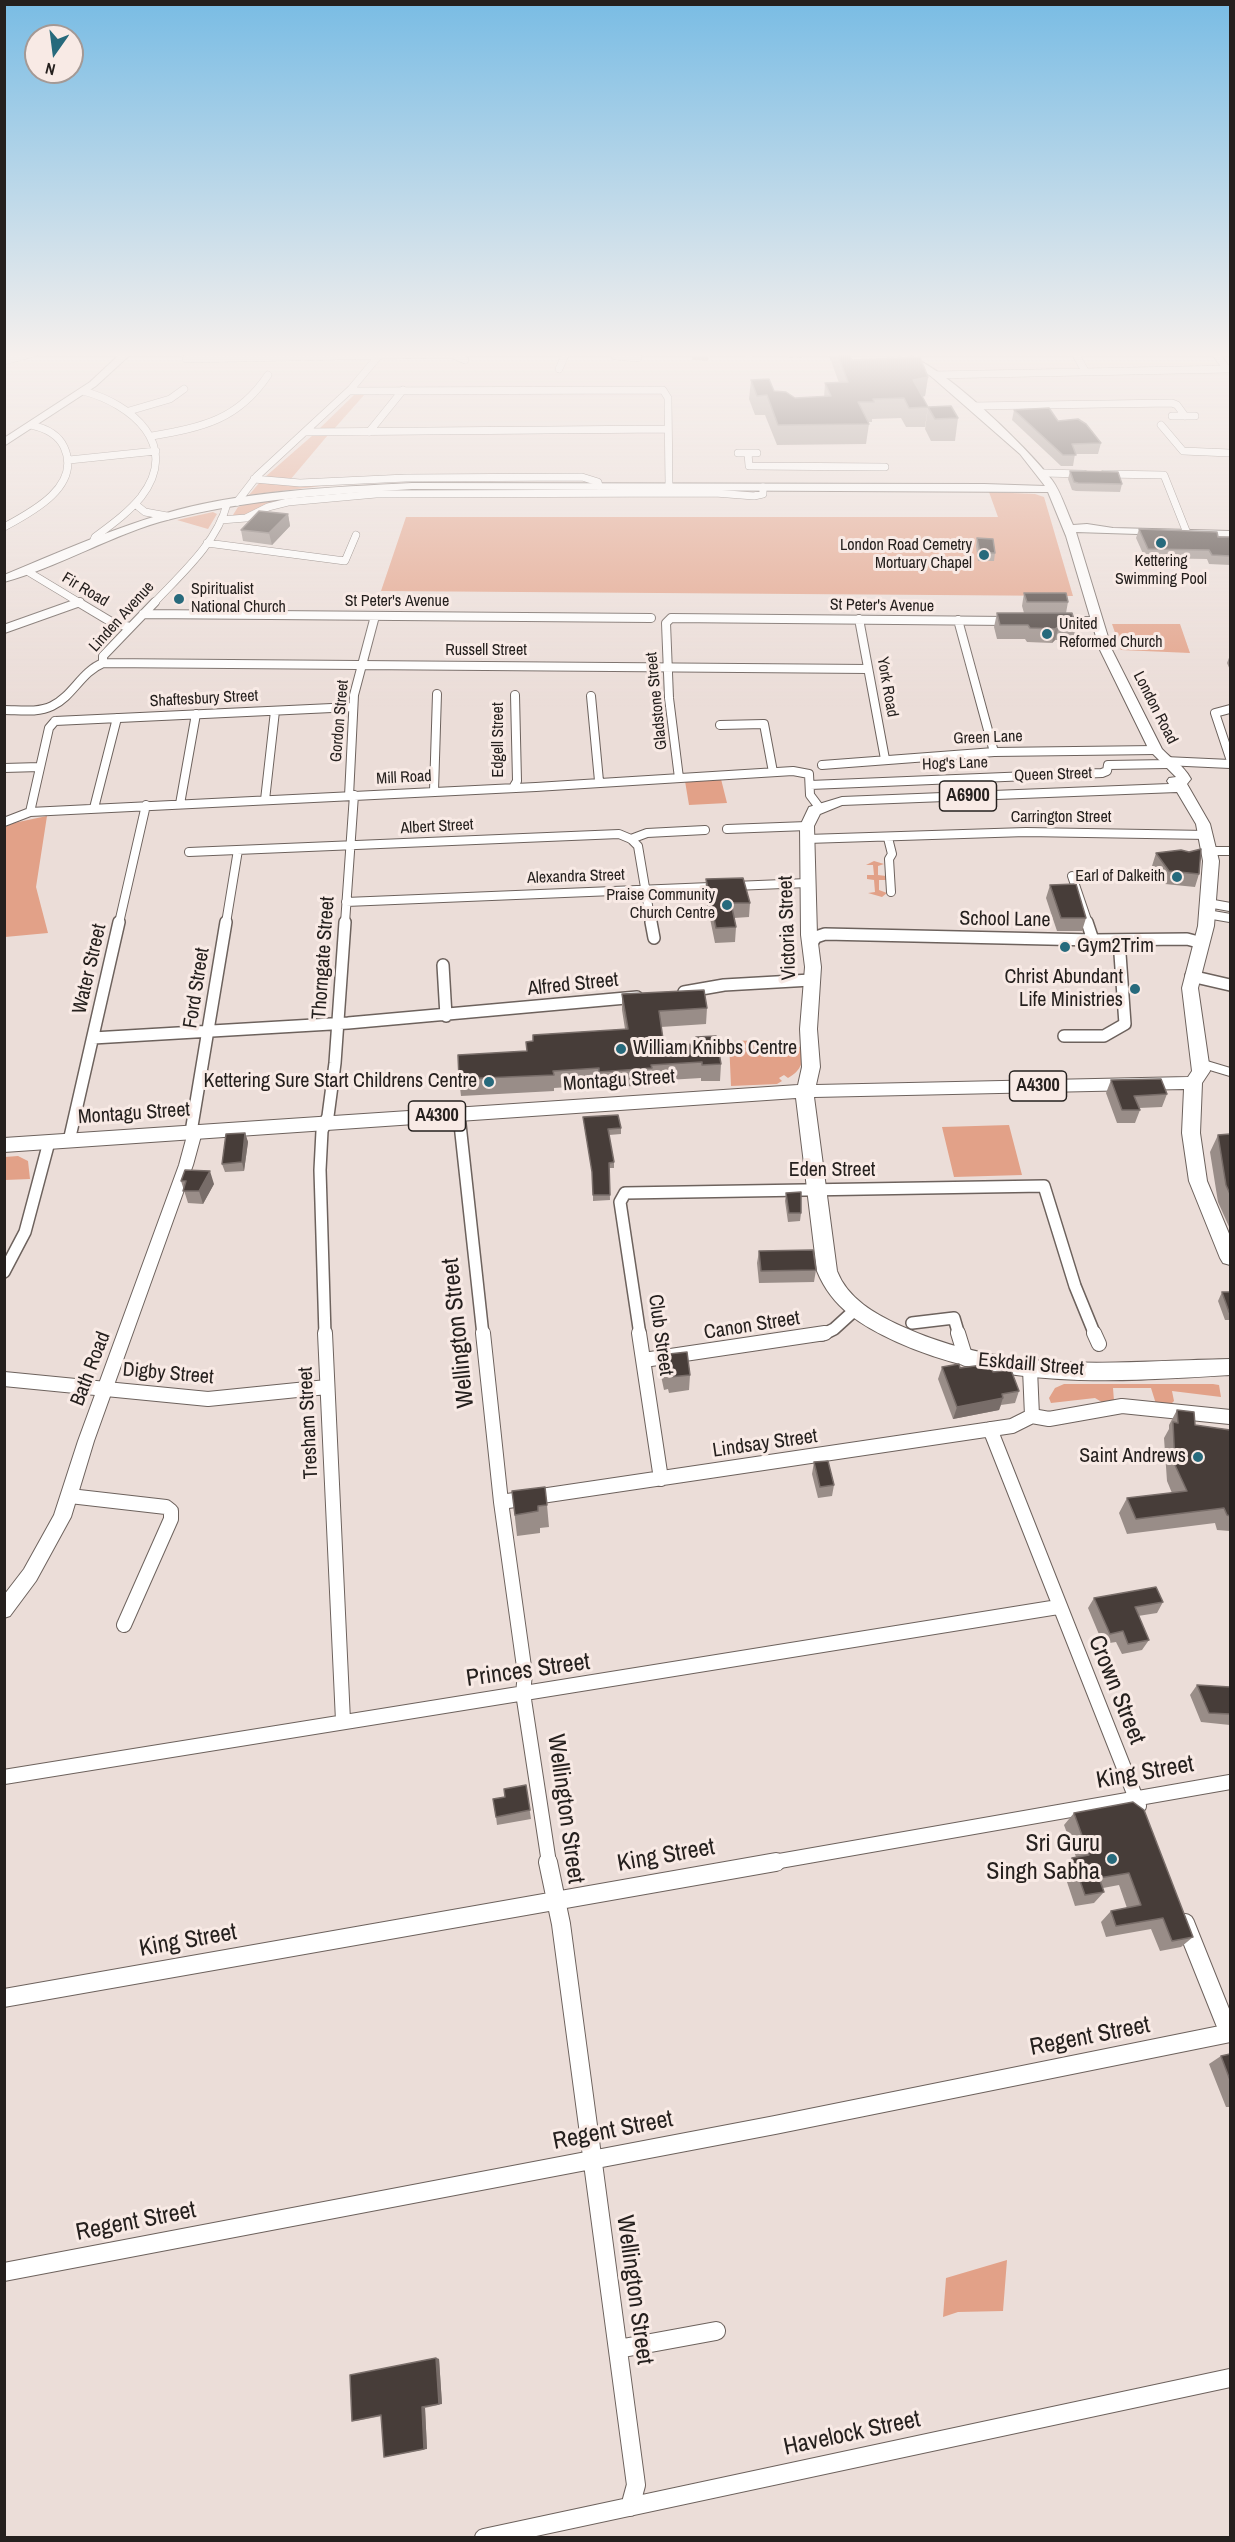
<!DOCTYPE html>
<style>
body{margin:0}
#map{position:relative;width:1235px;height:2542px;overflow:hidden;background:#ebddd8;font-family:"Archivo Narrow",sans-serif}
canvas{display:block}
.frame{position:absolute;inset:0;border:6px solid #25201e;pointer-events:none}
.north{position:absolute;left:24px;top:24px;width:60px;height:60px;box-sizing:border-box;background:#f8eae5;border:2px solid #a49995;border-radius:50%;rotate:194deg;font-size:16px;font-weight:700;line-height:24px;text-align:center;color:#25201e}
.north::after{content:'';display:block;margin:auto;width:21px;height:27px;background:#276a7c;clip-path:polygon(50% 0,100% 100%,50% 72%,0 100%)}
</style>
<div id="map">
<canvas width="1235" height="2542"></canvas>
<div class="frame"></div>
<div class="north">N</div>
</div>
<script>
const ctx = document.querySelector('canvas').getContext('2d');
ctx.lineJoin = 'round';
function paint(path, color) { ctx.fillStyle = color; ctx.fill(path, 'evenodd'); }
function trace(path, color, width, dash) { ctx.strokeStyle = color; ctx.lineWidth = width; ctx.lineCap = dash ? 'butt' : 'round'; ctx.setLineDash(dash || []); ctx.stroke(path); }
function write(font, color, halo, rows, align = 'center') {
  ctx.font = font + ' "Archivo Narrow",sans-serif'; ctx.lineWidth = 6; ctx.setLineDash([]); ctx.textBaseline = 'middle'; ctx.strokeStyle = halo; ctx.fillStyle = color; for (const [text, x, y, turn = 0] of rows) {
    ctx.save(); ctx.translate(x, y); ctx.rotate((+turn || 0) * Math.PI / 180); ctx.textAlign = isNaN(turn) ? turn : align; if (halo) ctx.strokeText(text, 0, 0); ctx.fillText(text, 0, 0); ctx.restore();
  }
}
paint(new Path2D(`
 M355,394H365L334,429H319Z
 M313,435H328L290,480L265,477Z
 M260,482L329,485L249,495Z
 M398,488L756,489L759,491L307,498L244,517L231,518L238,507L253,502Z
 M989,492L1035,494L1044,497L1073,596L381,591L406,517H998Z
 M213,512L217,514L208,529L177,520Z
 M1112,624H1180L1190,653L1121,650Z
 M721,779L727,803L689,805L685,781Z
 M47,816L36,887L48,933L5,937L4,825Z
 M874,861L884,864L878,866V875L886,876V880H879V890L887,893L882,897L868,893L875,892L874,880L867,879V875H874L873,865H866Z
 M776,1040L777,1046L803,1047C803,1062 802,1070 788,1078L784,1075L779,1078L782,1081L777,1084L731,1086L729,1041Z
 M1009,1125L1022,1175L954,1177L942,1127Z
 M18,1156L28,1161L30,1179L5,1180V1157Z
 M1064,1384H1213L1219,1385L1221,1397L1172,1391L1174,1401L1169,1406L1156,1404L1151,1388H1113L1114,1401L1105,1404L1095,1398L1051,1403L1049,1398L1055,1388Z
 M1007,2260L1003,2311L958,2312L943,2317L946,2278Z`), '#e2a188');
const pedestrian = new Path2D(`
 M1200,1063L1230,1072`);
const minorFar4 = new Path2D(`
 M1075,353L1085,371
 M1215,353L1227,369
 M451,354L465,360
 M615,356L638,358
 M186,359L451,354
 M4,361L34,353
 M559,369L566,353
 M935,375L1230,369
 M83,391C132,404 181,445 141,497C128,513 111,525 95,537L93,542
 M350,391L663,390L668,398L669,487
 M972,406L1172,403L1177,405L1185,416
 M129,411L170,399L184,389
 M1172,416H1195
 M1161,425L1183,451L1230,453
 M307,432L668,429
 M369,432L403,390
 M152,436C203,427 238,420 268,375
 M738,453H757
 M748,453L749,466L885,467
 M69,460L156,451
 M1043,473L1084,474
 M1104,474L1164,475L1187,533
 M254,479L300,483L406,478L582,477L598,482L599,486
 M237,502L257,476L351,389L381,353
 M135,504L145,512L167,516
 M221,520L246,518L268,507L288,502L376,494L715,493L754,496L763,494V487
 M4,527C32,512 82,486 64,447C58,434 45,428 31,425
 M207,543L345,561L356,535
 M27,571L80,603
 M76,603L80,602
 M154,603C180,575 217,543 227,504`);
const minorFar3 = new Path2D(`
 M78,602L113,623L130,627
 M143,614L651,618
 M859,619L885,759
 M958,620L994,752
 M1060,621H1098
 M4,629L80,602
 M103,663V656L155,602
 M591,696L599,781
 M1230,709L1215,713L1230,758
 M4,710C19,710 38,713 52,706C73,696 81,672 103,663L868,669
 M55,721L353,707
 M720,725L764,724L773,772
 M1165,761L1230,764
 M822,765L994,752L1156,750
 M4,768L40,767
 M679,778L669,698L666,623L671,618L1009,621
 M810,785L1102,773L1107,771L1108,765L1168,764
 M514,786L517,781L515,695
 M434,791L437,694
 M349,796L354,695L375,616
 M265,800L275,711
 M180,804L196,714
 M94,808L117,718
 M30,812L49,728L55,721
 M4,822L30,812L536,787L793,771L809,774L810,795L819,807
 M727,829L807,826
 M888,838L892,854L889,859L891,892
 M631,839L647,833L705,830
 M807,839L1026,832L1207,835
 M1210,851H1230
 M189,852L619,834L631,839L638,846L651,923
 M1072,876L1088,923
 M346,902L807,883
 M1208,903L1230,907
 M1207,914L1230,918
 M119,923L146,805
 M226,923L238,850
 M345,923L354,795`);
const minorFar2 = new Path2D(`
 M651,922L654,938
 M1087,922L1093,940
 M812,943L816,937L825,934L1093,940L1187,939L1202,943
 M443,965L446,1016
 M1191,976L1230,985
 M684,992L724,985L811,980
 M1064,1036H1104L1125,1024L1119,940
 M93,1038L348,1023L637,997
 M459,1115L483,1335
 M191,1132L226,922
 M69,1141L119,922
 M4,1272L25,1232L49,1142
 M912,1323L954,1318L959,1335
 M325,1335L320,1170L322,1131L328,1116L335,1063L345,922
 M640,1335L620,1202L625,1193L1044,1186L1075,1286L1095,1335
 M822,1335L834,1329L856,1309`);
const minorFar1 = new Path2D(`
 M325,1333L343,1721
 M483,1333L501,1502L525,1674L523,1693L549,1863
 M639,1333L661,1479
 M958,1333L966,1359
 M1094,1333L1099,1344
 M644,1360L825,1333
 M1030,1369L1032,1416
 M4,1379L208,1399L327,1387
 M990,1429L1139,1806
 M70,1496L166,1507L171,1511V1519L124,1625
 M501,1502L1012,1426L1032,1416L1049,1419L1122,1406L1230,1417
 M4,1777L1058,1607
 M768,1863L1230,1782`);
const minor = new Path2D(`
 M548,1862L561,1924L636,2485L630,2507
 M1185,1923L1229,2033
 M4,1998L776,1862
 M4,2272L775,2125L1230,2033
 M618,2349L716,2331
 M484,2538L1230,2378`);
const tertiary = new Path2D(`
 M195,1127L202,1132L193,1165L94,1441L71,1517L36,1581L10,1616L4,1618V1595L24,1569L54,1515L78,1441L179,1165L188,1132Z`);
const primary = new Path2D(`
 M121,353H132L96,386L4,446V438L90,382Z
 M897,353C932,353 1030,450 1052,480C1061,492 1066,510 1073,525L1087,524L1113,528L1230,531V537L1076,532L1112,650L1162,749C1173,761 1183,764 1191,779L1187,784L1210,824L1219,861L1214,926L1198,988L1210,1071L1202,1083L1200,1133L1207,1181L1230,1236V1265L1223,1263L1220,1258L1189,1181L1182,1133L1184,1089L814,1097L837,1271C848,1299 875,1314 901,1326C1010,1376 1114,1361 1230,1359V1375C1117,1382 1003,1390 897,1342C862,1326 832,1308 817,1271L796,1098L4,1152V1138L798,1085L802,1067L800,1029L805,967L801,935L800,826L809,807L842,797L1169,784L1167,781L1169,778L1176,777L1149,750L1100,650L1066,536L1048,492L412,489C332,494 250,499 171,519C114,533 60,567 4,582V575C57,553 109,530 163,514C239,491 333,487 412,483L984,484L1045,486L1020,454L932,377ZM1177,792L1196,824L1203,861L1198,926L1182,988L1192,1071L1188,1077L816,1085L820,1067L817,1029L821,967L817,935L814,826L820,814L842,805Z`);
trace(pedestrian, '#6d625d', 10);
trace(minorFar4, '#6d625d', 8);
trace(minorFar3, '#6d625d', 10);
trace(minorFar2, '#6d625d', 14);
trace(minorFar1, '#6d625d', 16);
trace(minor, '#6d625d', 20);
trace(tertiary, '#6d625d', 2);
trace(primary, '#6d625d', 2);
trace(pedestrian, '#fff', 8);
trace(minorFar4, '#fff', 7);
trace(minorFar3, '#fff', 8);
trace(minorFar2, '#fff', 11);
trace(minorFar1, '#fff', 14);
trace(minor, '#fff', 18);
paint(tertiary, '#fff');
paint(primary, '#fff');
paint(new Path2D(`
 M692,353H709L708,361L692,360Z
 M741,353H759V357L740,356Z
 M787,353H809L808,357L789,358Z
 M828,353H849L852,360L928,377L925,396L922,397L928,407L925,427H906L901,418L872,419V422H868L869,424L866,444L777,445L765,415H755L749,399L751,380L774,391L795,398L824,397L825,383H839Z
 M928,407L958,418L955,441H931L925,429Z
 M1014,410L1101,443L1098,454H1075L1073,466H1061L1012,420Z
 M1070,471L1122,484L1120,492L1076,491L1072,490L1068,479Z
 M288,514L290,526L272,545L243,541L241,530Z
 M1139,529L1230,537V565L1209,564L1207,559L1145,558L1136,538Z
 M977,538L995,553L994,561H978L976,546Z
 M1024,593L1068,602L1066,613L1076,626L1073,640H1055L1052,643L1027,642L1025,639H997L994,627L997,613H1024L1022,606Z
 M1230,655V670L1227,663Z
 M1156,853L1199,874L1195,887L1165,884L1152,866Z
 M706,879L750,903L749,917L734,918L736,927L735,942L715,943L705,894Z
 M1050,885L1086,918L1082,931H1057L1046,898Z
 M622,994L707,1008L706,1024L661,1027L664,1046L696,1044V1037L721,1064L720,1081H701V1078L651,1081V1085L600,1088L599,1085L554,1088V1091L461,1096L459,1079L527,1051L625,1029L622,1010Z
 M1111,1080L1167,1094L1162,1107L1139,1108L1140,1110L1135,1123H1117L1106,1093Z
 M583,1117L621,1128V1134L609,1135L614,1162V1168H609L610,1200L593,1201V1177Z
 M245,1133L248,1142L244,1171L225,1172L222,1164Z
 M1230,1134V1229L1218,1202L1210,1152L1218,1135Z
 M181,1181L214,1184L203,1204L188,1203Z
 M786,1193L801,1213L800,1221L788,1222L785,1201Z
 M759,1251L816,1270L814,1282L759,1283L757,1263Z
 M1222,1292H1230V1320H1225L1218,1301Z
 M660,1355L690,1375L689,1390L669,1393L668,1389L664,1390L660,1371Z
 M942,1367L993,1372L1019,1391L1015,1403L1001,1405L999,1410L953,1419L938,1379Z
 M1177,1410L1195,1425L1230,1430V1531L1217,1530L1215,1523L1127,1534L1119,1513L1127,1498L1172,1493L1167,1481L1164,1438L1169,1429V1425Z
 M814,1462L834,1485L832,1496L818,1498L812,1474Z
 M512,1491L547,1505L549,1527L540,1528V1533L517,1536Z
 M1094,1598L1163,1602L1157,1613L1138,1616L1149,1640L1142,1650L1122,1654L1116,1642L1103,1644L1088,1608Z
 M1197,1685L1230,1687V1725L1201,1722L1190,1695Z
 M526,1785L531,1819L497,1825L496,1817L505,1797Z
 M1074,1813L1193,1937L1181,1947L1160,1951L1151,1929L1106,1937L1101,1922L1111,1911L1127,1908L1119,1885L1103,1888L1104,1892L1094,1903L1075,1906L1063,1870L1072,1858L1076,1857L1064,1825Z
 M1230,2054V2107H1226L1209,2064L1221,2056Z
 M436,2358L439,2359L442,2404L425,2408L427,2449L384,2457L382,2416L356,2421H352Z`), '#998d88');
paint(new Path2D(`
 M928,377L925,396L910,399L913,380Z
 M288,514L290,526L272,545L269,533Z
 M1059,626L1055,640L1052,643L1055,629Z
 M245,1133L248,1142L244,1171L242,1162Z
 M210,1171L214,1184L203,1204L199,1191Z
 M1003,1398L999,1410L953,1419L957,1407Z
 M436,2358L439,2359L442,2404H439Z
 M422,2407L425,2408L427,2449H424Z`), '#786d69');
const building = new Path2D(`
 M837,353H849L852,360L920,357L928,377L913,380L928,407L909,408L904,398L873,399L874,402H858L869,424L778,425L767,395L757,396L751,380L769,379L774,391L786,392L795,398L831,396L825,383L848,382Z
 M951,406L958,418L935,419L928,407Z
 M1049,408L1058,421L1078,419L1086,424L1101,443L1072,444L1076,455H1063L1014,410Z
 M1070,471L1118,472L1122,484L1078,483L1074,482Z
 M259,511L288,514L269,533L241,530Z
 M1139,529L1217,532L1218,537H1230V556L1212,555L1209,550L1148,549Z
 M977,538L993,539L995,553H980Z
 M1024,593H1066L1068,602H1027Z
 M997,613H1072L1076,626H1059L1055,629L1030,628L1028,625H1000Z
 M1201,849L1199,874L1169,871L1156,853L1181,850L1189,852Z
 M743,878L750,903H731L736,927L716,928L706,879Z
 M1076,884L1086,918H1061L1050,885Z
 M704,990L707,1008L659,1011L664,1046L697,1044L696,1037L716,1036L721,1064L702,1065V1062L651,1065L652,1068L599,1072V1068L553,1071L554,1075L459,1079L458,1055L527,1051L526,1042L533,1041V1035L628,1029L622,994Z
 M1161,1079L1167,1094L1134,1096L1140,1110H1122L1111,1080Z
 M618,1115L621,1128L608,1129L614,1162L609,1163L610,1195H593L592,1172L583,1117Z
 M245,1133L242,1162L222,1164L226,1134Z
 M1230,1134V1194L1226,1185L1218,1135Z
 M185,1170L210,1171L199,1191H183L186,1181H181Z
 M801,1192V1213H789L786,1193Z
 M813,1250L816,1270L761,1271L759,1251Z
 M1222,1292H1230V1312H1229Z
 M687,1352L690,1375L670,1377L669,1373L665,1374L660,1355Z
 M959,1364L960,1368L990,1364L993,1372L1011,1370L1019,1391L1002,1394L1003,1398L957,1407L942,1367Z
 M1177,1410L1194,1412L1195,1425L1230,1430V1516L1227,1515L1224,1508L1136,1519L1127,1498L1187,1491L1175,1465L1173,1422L1178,1423Z
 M828,1461L834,1485L820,1487L814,1462Z
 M545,1487L547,1505L538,1506V1511L515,1515L512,1491Z
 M1156,1587L1163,1602L1135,1607L1149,1640L1128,1644L1123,1631L1110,1634L1094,1598Z
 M1197,1685L1230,1687V1714L1209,1713Z
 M526,1785L530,1810L496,1817L493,1799L505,1797L504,1789Z
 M1133,1802L1144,1810L1193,1937L1172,1941L1163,1918L1116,1926L1111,1911L1141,1905L1129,1873L1099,1878L1104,1892L1085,1895L1072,1858L1089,1855L1074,1813Z
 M1230,2054V2080L1221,2056Z
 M436,2358L439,2404L422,2407L424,2449L384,2457L381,2415L352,2421L350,2375Z`);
paint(building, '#473d39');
trace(building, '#786d69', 1.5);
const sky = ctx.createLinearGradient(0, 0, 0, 709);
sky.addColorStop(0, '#79bce4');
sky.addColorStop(0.5, '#f6f0ed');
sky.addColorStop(1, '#f6f0ed00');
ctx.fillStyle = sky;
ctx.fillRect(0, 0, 1235, 709);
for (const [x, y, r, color] of [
 [1161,543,6,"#276a7c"],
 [984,555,6,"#276a7c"],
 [179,599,6,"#276a7c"],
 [1047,634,6,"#276a7c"],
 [1177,877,6,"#276a7c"],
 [727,905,6,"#276a7c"],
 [1065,947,6,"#276a7c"],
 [1135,989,6,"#276a7c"],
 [621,1049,6,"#276a7c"],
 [489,1082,6,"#276a7c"],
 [1198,1457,6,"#276a7c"],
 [1112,1859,6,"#276a7c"]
]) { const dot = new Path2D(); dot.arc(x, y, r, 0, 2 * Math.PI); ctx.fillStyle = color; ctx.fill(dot); trace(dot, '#f8eae5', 2); }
write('16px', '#25201e', '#f8eae5', [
 ["London Road Cemetry",972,546],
 ["Mortuary Chapel",972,564],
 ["Kettering",1161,562,"center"],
 ["Swimming Pool",1161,580,"center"],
 ["Spiritualist",191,590,"left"],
 ["National Church",191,608,"left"],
 ["United",1059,625,"left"],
 ["Reformed Church",1059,643,"left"],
 ["Earl of Dalkeith",1165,877],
 ["Praise Community",715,896],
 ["Church Centre",715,914]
], 'right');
write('16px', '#25201e', '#f8eae5', [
 ["Fir Road",85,590,31],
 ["St Peter's Avenue",397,602],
 ["St Peter's Avenue",882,606,1],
 ["Linden Avenue",122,617,-48],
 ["Russell Street",486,651],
 ["York Road",887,687,80],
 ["Shaftesbury Street",204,699,-3],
 ["Gladstone Street",657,701,-96],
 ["London Road",1155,708,63],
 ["Gordon Street",340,721,-85],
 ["Green Lane",988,738,-2],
 ["Edgell Street",499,740,-90],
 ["Hog's Lane",955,764,-2],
 ["Queen Street",1053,775,-2],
 ["Mill Road",404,778,-3],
 ["Carrington Street",1061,818],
 ["Albert Street",437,827,-3],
 ["Alexandra Street",576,877,-2]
]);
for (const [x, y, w] of [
 [968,796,57],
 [1038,1086,57],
 [437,1116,57]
]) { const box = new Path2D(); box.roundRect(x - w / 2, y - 15, w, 30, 4.5); ctx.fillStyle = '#f8eae5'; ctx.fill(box); trace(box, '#25201e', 1.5); }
write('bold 18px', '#25201e', null, [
 ["A6900",968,796],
 ["A4300",1038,1086],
 ["A4300",437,1116]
]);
write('20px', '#25201e', '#f8eae5', [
 ["School Lane",1005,920,1],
 ["Victoria Street",788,928,-92],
 ["Thorngate Street",324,958,-86],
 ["Water Street",90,969,-77],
 ["Alfred Street",573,985,-6],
 ["Ford Street",197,988,-81],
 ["Montagu Street",619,1081,-4],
 ["Montagu Street",134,1114,-4],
 ["Eden Street",832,1171],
 ["Canon Street",752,1326,-9],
 ["Club Street",660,1335,82],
 ["Eskdaill Street",1031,1365,5],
 ["Bath Road",91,1369,-69],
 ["Digby Street",168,1374,5],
 ["Tresham Street",309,1423,-93],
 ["Lindsay Street",765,1444,-8]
]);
write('20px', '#25201e', '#f8eae5', [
 ["Gym2Trim",1077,947,"left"],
 ["Christ Abundant",1123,978],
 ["Life Ministries",1123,1001],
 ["William Knibbs Centre",633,1049,"left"],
 ["Kettering Sure Start Childrens Centre",477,1082],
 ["Saint Andrews",1186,1457]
], 'right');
write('24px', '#25201e', '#f8eae5', [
 ["Wellington Street",459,1333,-96],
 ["Princes Street",528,1671,-8],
 ["Crown Street",1116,1690,68],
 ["King Street",1145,1773,-10],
 ["Wellington Street",565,1809,82],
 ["King Street",666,1856,-10],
 ["King Street",188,1941,-10],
 ["Regent Street",1090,2037,-11],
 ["Regent Street",613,2131,-11],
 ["Regent Street",136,2222,-11],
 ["Wellington Street",634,2290,82],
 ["Havelock Street",852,2434,-12]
]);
write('24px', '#25201e', '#f8eae5', [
 ["Sri Guru",1100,1845],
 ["Singh Sabha",1100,1873]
], 'right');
</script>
